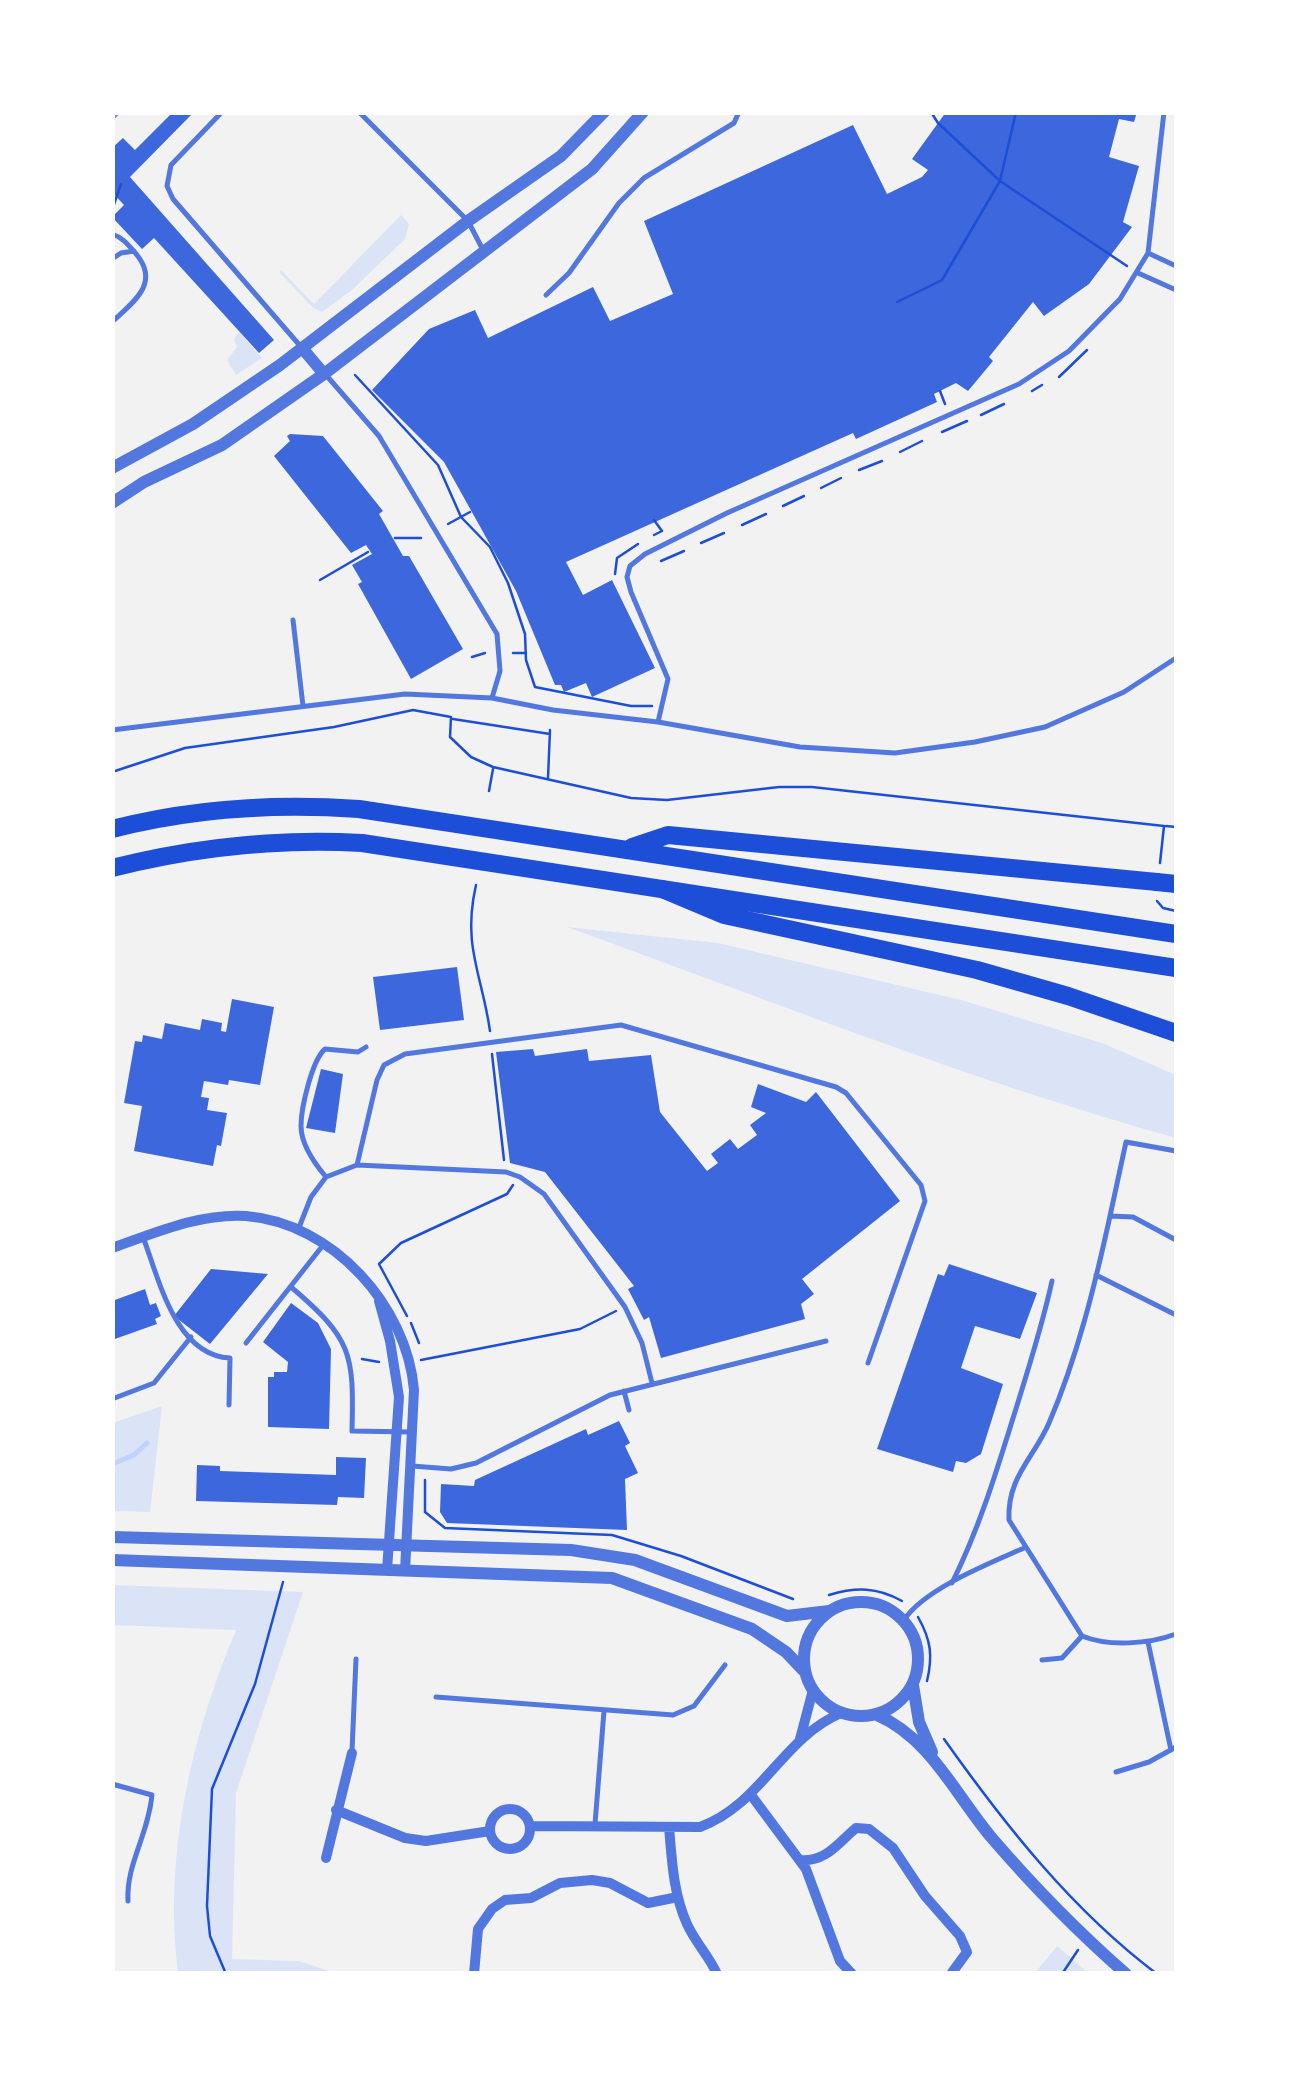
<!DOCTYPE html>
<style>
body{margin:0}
#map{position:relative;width:1289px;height:2086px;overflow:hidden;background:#f2f2f2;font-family:Ubuntu,sans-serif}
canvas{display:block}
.frame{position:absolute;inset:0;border:115px solid #fff;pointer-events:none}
</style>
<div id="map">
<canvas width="1289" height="2086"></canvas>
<div class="frame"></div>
</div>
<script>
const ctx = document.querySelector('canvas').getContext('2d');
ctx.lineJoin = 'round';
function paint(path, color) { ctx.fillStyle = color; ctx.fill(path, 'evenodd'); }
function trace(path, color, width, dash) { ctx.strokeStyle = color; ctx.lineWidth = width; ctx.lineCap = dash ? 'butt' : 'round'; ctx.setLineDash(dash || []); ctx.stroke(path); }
paint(new Path2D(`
 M401,215L409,224L405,239L352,290L322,312L313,308L279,272L281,270L314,304Z
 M239,332L262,358L236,375L227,360L237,347L234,339Z
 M567,927L718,943L961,1000L1102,1043L1176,1075V1138C970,1081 769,1000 567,927Z
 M162,1406L150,1512L113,1511V1423Z
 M113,1585L303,1592L236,1793L232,1959L299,1961L335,1973H178C163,1858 191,1736 236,1630L113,1625Z
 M1057,1946L1088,1973L1034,1974Z`), '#dbe4f7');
trace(new Path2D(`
 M112,1464L134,1455L147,1443`), '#bfd3fe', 5);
paint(new Path2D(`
 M173,112H194L130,177L274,340L259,353L154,238L142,249L112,217L124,205L112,192V148L123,138L135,150Z
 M946,112H1137L1134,122L1119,119L1109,157L1139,166L1123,222L1132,227L1089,284L1044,316L1033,302L989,357L993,361L968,391L956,383L934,394L937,402L856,439L853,433L566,562L583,595L612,580L655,668L592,697L586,683L564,692L561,685H555L516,591L444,462L372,390L429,329L475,310L488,338L593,287L610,321L673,294L644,221L853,125L887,194L922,177L928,170L912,159Z
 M290,434L323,436L383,511L379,514L403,556H409L463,649L411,679L358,584L362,582L352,565L372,554L366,545L351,553L274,456L290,441L287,436Z
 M457,967L464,1020L380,1030L373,977Z
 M232,999L274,1007L260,1085L229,1080L228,1085L204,1081L201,1097L209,1098L207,1110L227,1113L221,1146L217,1145L213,1166L134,1151L142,1106L124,1103L135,1041L142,1042L143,1035L162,1039L165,1023L200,1030L202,1019L222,1023L221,1031L226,1032Z
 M533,1049L535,1056L587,1049L589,1061L651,1055L660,1112L707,1171L718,1163L711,1154L730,1139L738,1149L757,1135L750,1125L766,1113L751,1107L758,1084L806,1102L816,1092L900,1201L802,1279L814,1294L801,1304L805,1319L661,1358L649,1317L644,1320L628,1289L634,1286L545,1172L510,1163L496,1052Z
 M321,1069L343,1074L335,1133L306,1128Z
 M949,1264L1037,1293L1020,1339L975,1326L961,1368L1003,1384L981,1454L966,1463L956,1461L953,1472L877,1449L938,1274L944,1276Z
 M211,1269L268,1274L210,1344L174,1316Z
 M145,1289L150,1305L156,1303L161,1316L155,1319L157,1324L112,1340V1301Z
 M291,1303L318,1323L331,1349L329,1429L268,1427V1377H274V1372H287L288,1362L263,1342Z
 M619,1421L630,1443L625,1446L638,1473L625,1479L627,1530L447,1523L440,1512L441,1484L474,1486L475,1480L586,1429L588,1435Z
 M336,1457L366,1458L364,1498L338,1497L337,1505L196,1501L197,1465L220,1466V1471L336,1475Z`), '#3d67dc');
trace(new Path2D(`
 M931,112L938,123L1000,181L1016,112
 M112,210L121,184
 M897,302L942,280L1000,181L1127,266
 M355,375L438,465L461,517L490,547L508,583L525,634L526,660L535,687L631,706H652
 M1059,377L1087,350
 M940,391L945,404
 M1032,391L1042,385
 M981,415L1004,404
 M942,432L967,421
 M900,452L922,441
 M859,470L882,461
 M821,488L841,478
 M783,506L804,496
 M448,524L470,512
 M742,525L766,514
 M654,535L662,531L654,520
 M395,538H421
 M701,543L724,533
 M661,561L684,551
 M615,574L617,558L638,544
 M320,580L368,552
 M513,653H526
 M472,657L485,653
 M453,719L550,734
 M112,772L185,748L334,727L413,710L451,717L450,737L471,757L493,767L631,798L667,800L779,787H812L1164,826L1160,863
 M548,778L550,730
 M489,791L493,769
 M1166,826L1176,827
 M476,885C462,946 482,974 490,1031
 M1157,901L1163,908L1176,911
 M492,1054L504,1160
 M407,1316L379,1264L401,1243L507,1194L513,1185
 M411,1323L419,1343
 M362,1359L379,1362
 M421,1360L580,1329L616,1311
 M425,1480V1512L445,1528L612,1535L681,1556L793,1599
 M829,1595C856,1587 877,1587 902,1601
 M918,1617C931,1640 933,1656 927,1681
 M944,1739C1005,1825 1072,1910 1157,1974
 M226,1974L210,1936L207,1906L212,1789L255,1684L283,1582
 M1062,1974L1078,1950`), '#1d4ed8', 2.5);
trace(new Path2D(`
 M222,112L171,165L167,186L173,199L302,348
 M359,112L468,221L483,250
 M112,234C124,238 129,246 137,255C160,284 133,302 112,322
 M1148,253L1176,266
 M112,259L121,253L134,251
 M1138,273L1176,290
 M546,295L569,273L619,203L644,178L734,123L739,112
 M326,375L379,436L497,634L500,671L492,698
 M293,620L303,706
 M658,722L668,679L631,592L627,577L630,566L645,554L727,513L1019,384L1069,351L1120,299L1148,253L1164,112
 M112,730L405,694L492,698L553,710L658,722L800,747L895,753L975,742L1045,727L1124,692L1176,658
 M357,1165L377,1080L384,1065L405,1054L621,1025L836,1087L846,1093L921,1185L925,1201L868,1363
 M326,1177C315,1164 301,1144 301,1126C301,1108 312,1060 325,1049L358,1052L366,1047
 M1110,1216L1126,1142L1176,1151
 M298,1230L311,1197L326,1177L357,1165L506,1172L520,1177L544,1194L625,1307L642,1343L652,1383
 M143,1237C159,1279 175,1355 230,1358L229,1405
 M1176,1240L1133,1217L1110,1216C1095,1285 1077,1358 1049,1423C1034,1458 1007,1477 1009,1520L1082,1636C1109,1647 1149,1644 1176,1634
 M1096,1275L1176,1315
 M291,1287C352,1339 354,1353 352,1431L411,1432
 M246,1343L324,1244
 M624,1391L629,1410
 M112,1399L154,1383L191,1337
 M412,1466L451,1469L476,1463L610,1395L826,1341
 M952,1583C979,1529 996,1473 1014,1415C1028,1370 1042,1327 1052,1281
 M904,1620C924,1589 990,1563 1024,1548
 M1148,1642L1171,1750
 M1042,1660L1062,1658L1082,1636
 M436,1697L673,1715L694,1706L725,1665
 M352,1751L356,1659
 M1116,1772L1149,1762L1176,1747
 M112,1784L152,1795C148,1836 126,1864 128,1901
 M595,1824L604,1711`), '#5277de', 5);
trace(new Path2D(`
 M112,1248C155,1233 200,1213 246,1216C333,1223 407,1306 414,1390L405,1571
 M379,1301L390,1341L399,1397L387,1570
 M800,1739L813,1690
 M751,1795L806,1869L840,1961L852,1974
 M490 1829a20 20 0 1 1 40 0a20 20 0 1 1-40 0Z
 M336,1810L405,1838L426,1841L490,1831
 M531,1826L700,1827C762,1804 781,1739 841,1713
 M669,1827C672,1860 673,1893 687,1924C695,1942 709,1956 717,1974
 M326,1858L352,1753
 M800,1860C826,1862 837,1844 856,1828L869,1829L893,1848L925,1896L960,1936L967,1952L951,1974
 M474,1974L478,1929L492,1909L505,1900L531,1898L560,1883L592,1880L610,1883L648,1903L678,1897`), '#5277de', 10);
trace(new Path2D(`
 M303,349L324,374
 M112,468L193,424L280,365L468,221L561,156L604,112
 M112,503L144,482L222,445L324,374L592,169L643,112
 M112,1537L571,1550L635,1560L787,1616L829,1611
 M112,1560L612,1578L752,1629L786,1652L805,1672
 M804 1659a57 57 0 1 1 114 0a57 57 0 1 1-114 0Z
 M913,1685L919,1722L932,1752
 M877,1715C930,1738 955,1794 991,1837C1033,1886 1077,1931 1126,1974`), '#5277de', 12);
trace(new Path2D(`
 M112,829C194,808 275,803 359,809L1176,934
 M632,847L668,835L1157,882
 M112,868C195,847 276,838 362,843L1176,968`), '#1d4ed8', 18);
trace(new Path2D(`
 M1157,882L1176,884
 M662,889L724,915L977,970L1068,996L1176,1033`), '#1d4ed8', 18);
trace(new Path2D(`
 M112,118L118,112`), '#7290e2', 5);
</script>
